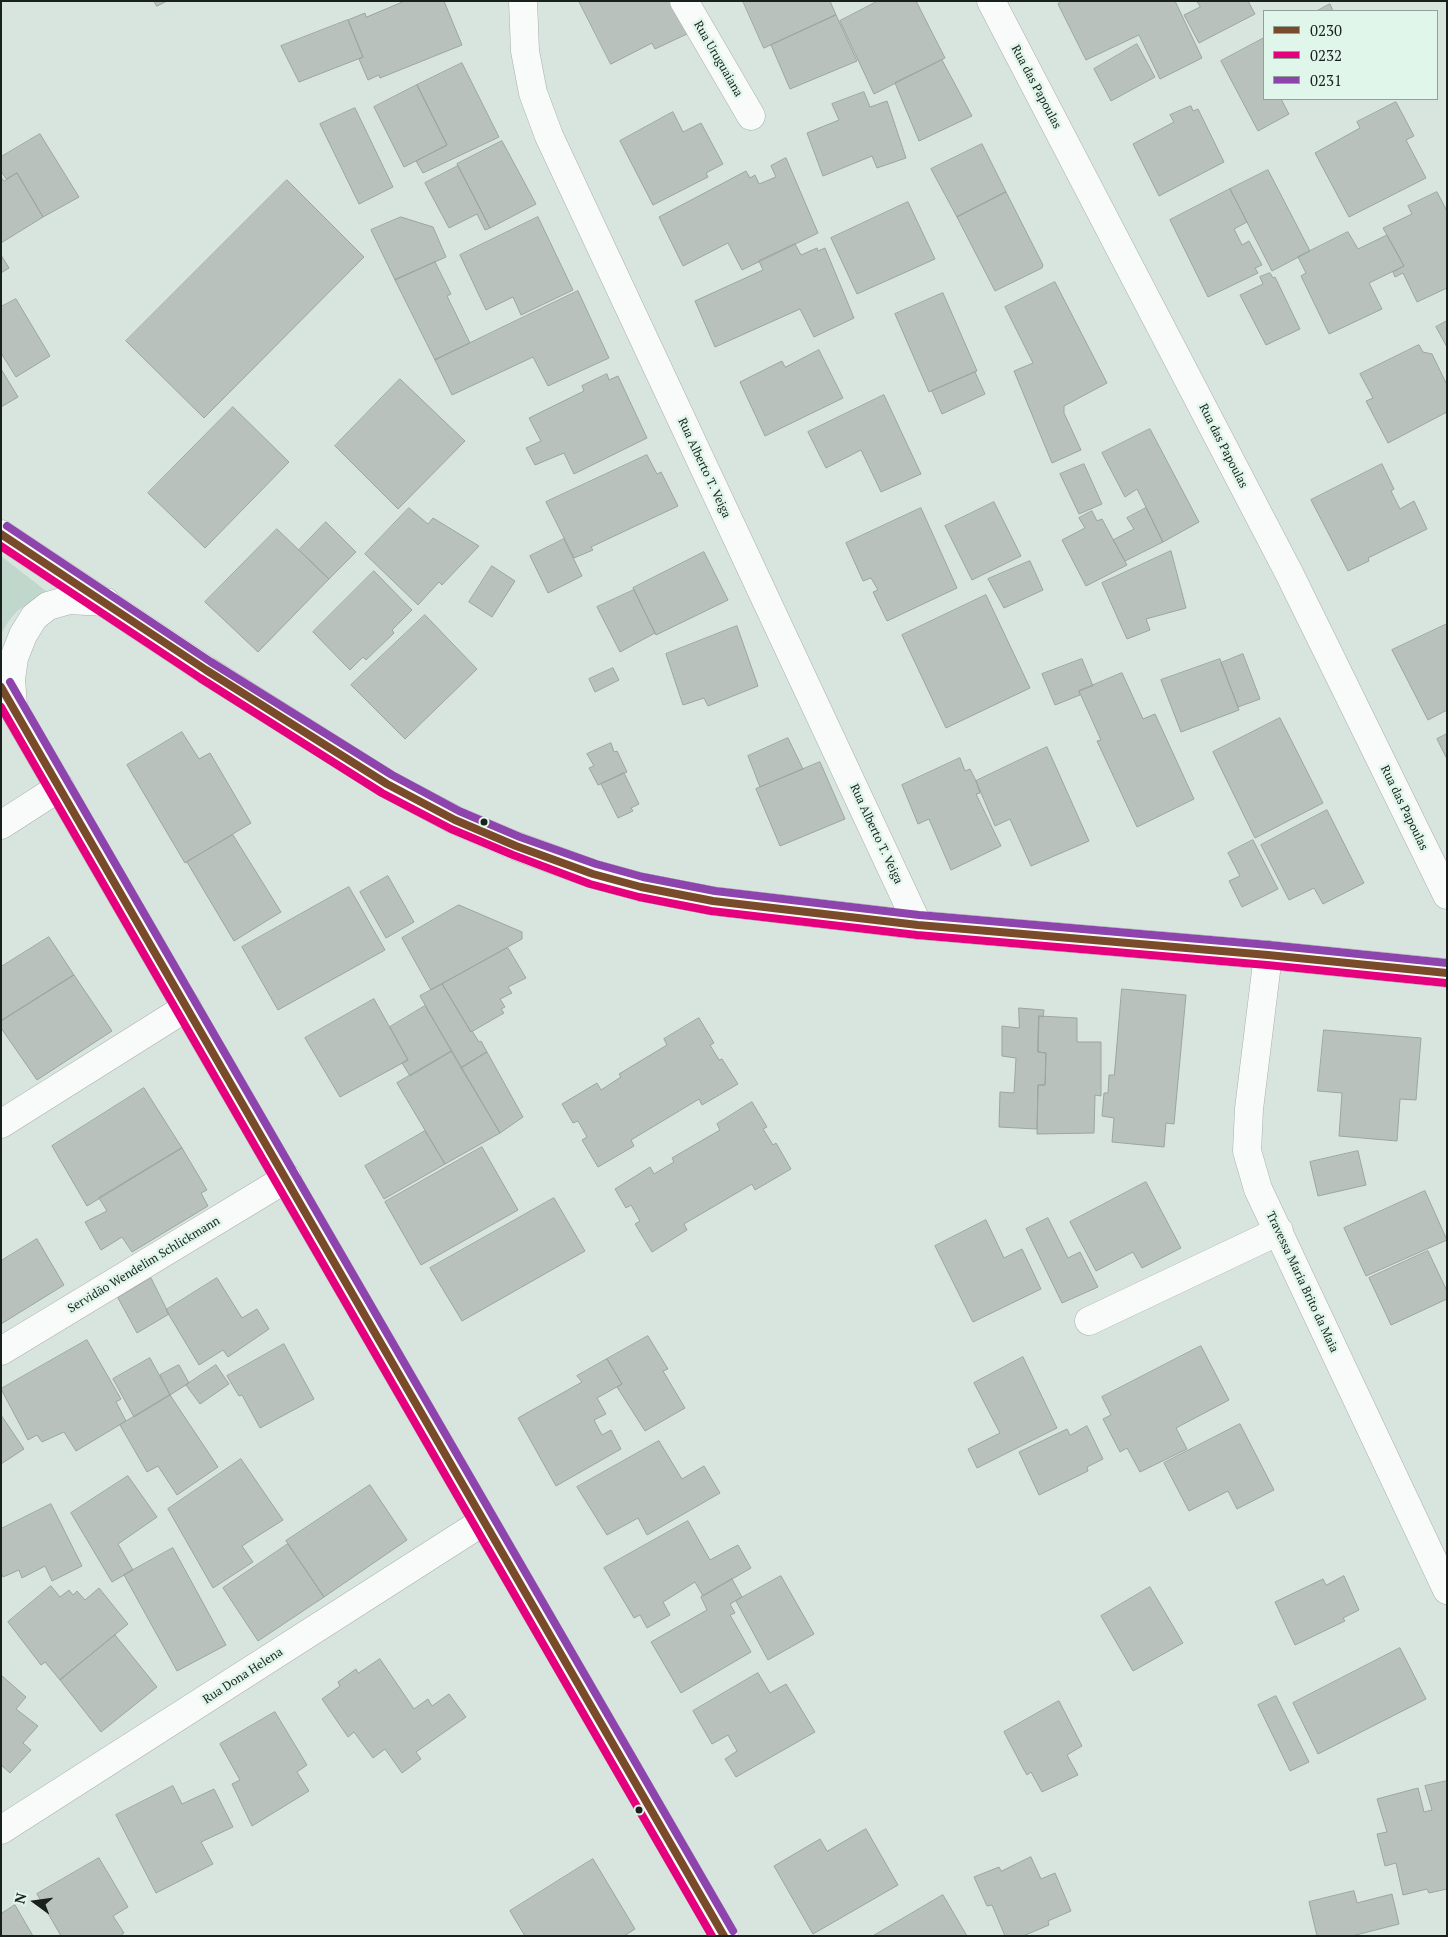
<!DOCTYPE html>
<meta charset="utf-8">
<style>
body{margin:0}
#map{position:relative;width:1448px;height:1937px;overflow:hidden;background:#d8e4de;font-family:"PT Serif",serif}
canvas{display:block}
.frame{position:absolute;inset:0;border:2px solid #19211d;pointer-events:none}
.legend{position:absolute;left:1263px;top:10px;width:175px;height:90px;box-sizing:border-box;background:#e0f6ea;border:1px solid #90a198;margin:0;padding:6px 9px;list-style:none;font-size:15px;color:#19211d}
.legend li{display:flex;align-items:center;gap:10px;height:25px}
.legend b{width:25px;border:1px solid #90a198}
.north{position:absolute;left:10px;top:1877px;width:50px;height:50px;-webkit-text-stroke:4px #e0f6ea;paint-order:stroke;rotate:284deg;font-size:14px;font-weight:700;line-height:20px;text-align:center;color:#19211d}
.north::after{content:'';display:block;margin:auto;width:18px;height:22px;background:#19211d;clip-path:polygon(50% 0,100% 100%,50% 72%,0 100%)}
</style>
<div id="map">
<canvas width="1448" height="1937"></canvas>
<div class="frame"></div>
<ul class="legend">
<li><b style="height:6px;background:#7a4b2a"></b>0230</li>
<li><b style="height:6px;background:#e5007d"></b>0232</li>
<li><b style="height:6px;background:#8e44ad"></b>0231</li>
</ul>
<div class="north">N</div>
</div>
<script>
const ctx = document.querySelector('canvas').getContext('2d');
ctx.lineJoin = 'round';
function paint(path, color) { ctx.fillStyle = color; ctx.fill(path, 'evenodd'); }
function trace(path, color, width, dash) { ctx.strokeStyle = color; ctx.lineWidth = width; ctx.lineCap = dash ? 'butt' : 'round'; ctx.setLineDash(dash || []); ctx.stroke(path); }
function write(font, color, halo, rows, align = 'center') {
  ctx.font = font + ' "PT Serif",serif'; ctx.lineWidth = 5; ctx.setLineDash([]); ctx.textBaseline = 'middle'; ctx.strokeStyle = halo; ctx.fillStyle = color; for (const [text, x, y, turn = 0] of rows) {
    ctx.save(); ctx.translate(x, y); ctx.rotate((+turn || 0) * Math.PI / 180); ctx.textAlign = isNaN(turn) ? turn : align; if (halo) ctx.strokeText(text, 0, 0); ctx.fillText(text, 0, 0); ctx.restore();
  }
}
paint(new Path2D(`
 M1,556L55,598C24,603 17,606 1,634Z`), '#c0d7cb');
const building = new Path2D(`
 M154,1H167L157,6Z
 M405,1H444L462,45L380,78L379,75L368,80L359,59L363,57L348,20L365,13L366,17Z
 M579,1H672L687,34L655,49L652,43L611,64Z
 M743,1H830L836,15L764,48Z
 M878,1H916L945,58L874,94L840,21Z
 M1064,1H1175L1202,58L1160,79L1139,35L1086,60L1058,4Z
 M1197,1H1248L1255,14L1199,43L1184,15L1200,7Z
 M1330,4L1333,11H1317Z
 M836,15L857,61L790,89L771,45Z
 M348,20L363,57L299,82L281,46Z
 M1264,38V99H1281L1289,114L1258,131L1221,61Z
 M1137,44L1155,77L1111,101L1094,69Z
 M942,60L972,116L919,141L895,83Z
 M462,63L499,137L423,173L416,161L447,145L417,85Z
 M417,85L447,145L404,167L374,107Z
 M864,92L870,107L887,101L906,158L877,168L872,156L823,176L807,133L839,120L832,104Z
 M1396,102L1414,136L1406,140L1426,178L1349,217L1315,153L1360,128L1357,122Z
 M1191,106L1193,111L1198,109L1224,162L1159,196L1133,144L1174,122L1170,115Z
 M355,108L393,187L359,204L320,124Z
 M673,112L683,132L701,123L723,164L706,173L708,177L653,205L620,141Z
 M40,134L79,197L43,217L17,173L6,179L1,171V157Z
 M502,141L536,204L490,228L457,164Z
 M982,144L1006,192L957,217L931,169Z
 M786,158L818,233L742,270L728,243L683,266L659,217L746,171L750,178L755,175L759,184L776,177L771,166Z
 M458,166L490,228L485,230L477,214L449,228L425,183Z
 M1268,170L1310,251L1272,271L1230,189Z
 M17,173L43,217L1,243V177L4,181Z
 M287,180L364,257L204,418L126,341Z
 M1230,189L1247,222L1234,229L1242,245L1249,241L1262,265L1255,268L1258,273L1208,297L1170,220Z
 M1006,192L1043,265L1042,268L995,291L957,217Z
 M1437,192L1447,211V288L1417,302L1403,273L1395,277L1393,272L1404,266L1383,228L1412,214L1408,206Z
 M908,202L935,259L857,294L831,238Z
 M401,217L433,227L446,257L395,280L371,230Z
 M538,217L573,290L521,315L513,297L486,310L460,255Z
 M1348,232L1358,249L1387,235L1404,266L1369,283L1382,309L1329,334L1301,276L1306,273L1298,257Z
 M795,244L801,255L817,248L818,251L825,248L854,318L814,337L800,309L715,347L695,301L763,270L759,261Z
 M1,255L9,268L1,273Z
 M435,262L451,294L447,296L470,343L435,360L395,280Z
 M1270,273L1273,278L1275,277L1300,329L1266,345L1240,295L1263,284L1260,277Z
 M1055,282L1107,383L1064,406V413L1081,450L1052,463L1014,371L1033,363L1005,307Z
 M578,291L609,358L548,386L533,357L452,395L435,360Z
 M943,293L977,371L929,392L895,314Z
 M16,299L50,356L16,377L1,353V307Z
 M1447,321V347L1436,327Z
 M1419,345L1423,352L1432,354L1447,385V412L1388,443L1366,401L1373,398L1360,374Z
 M819,350L843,398L765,436L740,382L782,361L785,367Z
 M1,369L18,397L1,407Z
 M975,372L985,394L942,414L932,391Z
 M607,374L609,380L618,376L647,438L574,474L564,453L535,465L526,448L541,441L529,418L584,391L582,386Z
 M400,379L465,441L398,509L335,446Z
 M884,395L921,474L881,492L861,450L826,468L808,432Z
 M233,407L289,462L205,548L148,493Z
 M1150,429L1199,522L1163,542L1137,489L1125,497L1102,453Z
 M647,455L657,474L661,472L678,506L591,547L593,550L574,558L546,502Z
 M1084,464L1102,504L1079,514L1060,474Z
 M1382,464L1394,489L1391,491L1400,509L1414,501L1427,529L1368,558L1369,561L1348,571L1311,500Z
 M994,502L1021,556L972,580L945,526Z
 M409,508L428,524L433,518L479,546L442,585L439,582L418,605L365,554Z
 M921,508L957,588L887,621L873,592L878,590L871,578L863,581L846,543Z
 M1146,508L1163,542L1125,561L1113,540L1134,529L1127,518Z
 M1092,511L1097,521L1102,519L1127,565L1086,586L1062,540L1085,528L1079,518Z
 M326,522L356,552L329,579L299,550Z
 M277,529L329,579L258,652L205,602Z
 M564,539L582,576L548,593L530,556Z
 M1171,551L1186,608L1146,619L1150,630L1127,639L1102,583Z
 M704,552L728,600L656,635L633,588Z
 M1030,561L1043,590L1004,608L988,579Z
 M492,566L515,581L492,617L469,602Z
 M374,571L412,610L392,630L394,633L366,660L363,657L350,670L313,632Z
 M634,590L655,633L620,652L597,607Z
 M986,595L1030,688L946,728L902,635Z
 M425,615L477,669L405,739L351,685Z
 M1447,624V710L1428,720L1392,650Z
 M737,626L758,686L708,706L704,698L683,705L666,654Z
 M1243,654L1260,699L1238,707L1221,663Z
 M1082,659L1093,686L1079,691L1080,695L1055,705L1042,674Z
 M1220,659L1239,710L1181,732L1161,680Z
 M613,668L619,680L595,692L589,679Z
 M1122,673L1143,719L1155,714L1194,799L1137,827L1097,741L1101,740L1079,691Z
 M1280,718L1323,803L1255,838L1213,752Z
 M182,732L199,759L210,753L251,823L185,863L127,765Z
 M1447,734V759L1437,739Z
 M788,738L803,769L760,787L748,756Z
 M611,743L614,752L617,751L627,772L598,785L589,768L594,766L587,754Z
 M1047,747L1089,841L1031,866L1010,819L995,826L976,781Z
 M960,758L965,771L970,769L976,781L980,793L976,794L1001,846L951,870L929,819L918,824L902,785Z
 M820,762L845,819L780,846L756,789Z
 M624,773L639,804L631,808L633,811L618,818L601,784Z
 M1327,810L1364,883L1323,904L1314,888L1289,900L1261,845Z
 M233,835L281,912L234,941L187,862Z
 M1253,840L1278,889L1242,907L1229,881L1240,876L1228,853Z
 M388,876L414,922L386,938L360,892Z
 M349,887L385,950L278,1010L242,947Z
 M459,905L522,932V939L431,990L402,938Z
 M49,937L74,975L1,1021V967Z
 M508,948L526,978L508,987L512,993L500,999L505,1007L501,1009L504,1013L471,1032L442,984Z
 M74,975L112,1031L37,1080L1,1028V1021Z
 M442,984L471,1032L472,1031L479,1042L481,1041L487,1052L461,1068L420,996Z
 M1122,989L1186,995L1174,1124L1166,1123L1164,1147L1112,1142L1114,1118L1102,1116L1104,1093H1108L1109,1075H1114Z
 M374,999L408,1060L340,1097L305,1038Z
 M425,1006L452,1051L410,1076L402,1063L408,1060L390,1027Z
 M1019,1008L1044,1010L1043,1017L1039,1016L1038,1052L1046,1053L1045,1085H1038L1037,1129L999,1127L1000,1092L1014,1093L1016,1058L1002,1056V1026L1019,1028Z
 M1039,1016L1077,1018V1042H1101V1096L1095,1095L1094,1133L1037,1134L1038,1085H1045L1046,1053L1038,1052Z
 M699,1018L714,1043L710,1045L719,1060L722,1059L738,1084L702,1105L699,1099L631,1140L634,1146L598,1167L582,1140L587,1137L578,1121L573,1123L562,1104L597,1083L601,1090L621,1077L619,1074L667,1045L664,1039Z
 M1324,1030L1421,1038L1416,1100L1400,1099L1397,1141L1339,1136L1342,1093L1318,1091Z
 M452,1051L500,1133L445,1164L397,1083Z
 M487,1052L523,1117L500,1133L461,1068Z
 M144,1088L182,1148L87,1206L52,1146Z
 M752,1102L767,1127L763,1129L773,1145L776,1143L791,1169L755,1190L752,1184L684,1224L687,1230L652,1252L635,1224L640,1221L631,1205L626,1208L615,1189L650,1167L654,1174L674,1162L672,1158L720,1130L717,1124Z
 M425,1131L445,1164L384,1199L365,1166Z
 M482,1147L518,1210L421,1265L385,1202Z
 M182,1148L207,1190L201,1193L208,1206L132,1252L122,1237L101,1250L85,1222L107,1211L99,1198Z
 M1358,1151L1366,1185L1318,1196L1310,1162Z
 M1146,1182L1181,1248L1142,1268L1133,1252L1096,1271L1070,1222Z
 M1425,1191L1447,1240L1366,1276L1344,1228Z
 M554,1198L585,1251L462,1321L430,1268Z
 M1048,1218L1068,1258L1080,1252L1098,1287L1062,1303L1026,1229Z
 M986,1220L1004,1258L1022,1249L1041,1289L973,1322L935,1246Z
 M37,1239L64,1285L1,1324V1261Z
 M1428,1251L1447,1291V1299L1391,1325L1369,1278Z
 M151,1278L169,1314L137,1333L118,1298Z
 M217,1278L242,1318L257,1309L269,1329L228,1357L223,1350L199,1365L166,1310Z
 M648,1336L668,1369L663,1371L685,1408L645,1431L617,1387L622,1384L607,1359Z
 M87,1340L121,1399L116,1402L126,1421L76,1451L64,1432L42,1442L37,1435L28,1440L1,1389Z
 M284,1344L314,1399L260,1428L242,1395L239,1396L227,1376Z
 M1201,1346L1229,1400L1176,1428L1187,1449L1140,1472L1127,1448L1120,1452L1103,1419L1111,1415L1102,1397Z
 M1023,1357L1057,1428L977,1468L968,1449L1000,1433L974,1383Z
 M150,1358L170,1395L134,1417L113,1379Z
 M607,1359L622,1384L597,1398L606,1414L594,1420L602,1435L611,1430L621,1449L556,1486L518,1418L582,1382L577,1376Z
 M179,1365L189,1383L170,1395L160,1375Z
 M216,1365L229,1384L200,1404L186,1385Z
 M170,1395L218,1467L177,1495L158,1466L147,1472L120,1425Z
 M1,1415L24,1449L1,1464Z
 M1240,1424L1274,1490L1237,1509L1228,1491L1189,1511L1164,1463Z
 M1087,1426L1103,1459L1087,1467L1088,1471L1039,1495L1019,1452L1067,1429L1070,1435Z
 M659,1441L682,1479L704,1466L720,1493L647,1535L638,1518L607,1535L577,1487Z
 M241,1459L283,1520L242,1546L253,1562L213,1588L168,1509Z
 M128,1476L157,1517L118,1544L133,1570L112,1582L71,1513Z
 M370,1485L407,1540L324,1597L286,1541Z
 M51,1504L82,1566L52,1581L45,1566L22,1578L19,1570L3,1577L1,1572V1529Z
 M688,1521L710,1560L738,1545L751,1568L703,1596L695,1582L663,1602L670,1615L647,1628L640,1615L634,1618L604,1568Z
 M288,1544L324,1597L258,1641L223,1588Z
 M173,1548L226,1645L177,1671L124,1575Z
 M781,1576L814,1634L768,1660L736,1601Z
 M1344,1576L1359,1610L1343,1618L1345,1621L1295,1645L1275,1602L1323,1579L1326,1585Z
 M732,1579L742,1597L730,1604L735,1613L730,1615L751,1652L681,1693L651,1642L707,1610L701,1597Z
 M51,1586L60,1597L69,1590L73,1595L77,1591L85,1600L99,1588L128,1624L60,1680L45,1662L41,1665L8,1622Z
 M1150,1587L1183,1643L1133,1671L1101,1616Z
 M115,1635L157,1687L101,1732L60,1680Z
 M1400,1648L1426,1699L1318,1754L1293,1703Z
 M380,1659L414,1709L428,1699L432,1706L449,1694L466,1717L416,1752L421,1759L402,1773L385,1749L373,1758L354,1732L348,1737L322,1699L340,1686L338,1682L356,1669L358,1673Z
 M758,1673L770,1693L786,1684L815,1732L736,1777L725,1759L737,1751L728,1735L712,1744L693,1711Z
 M1,1675L26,1697L16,1709L38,1726L23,1743L31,1750L10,1773L1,1765Z
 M1276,1696L1309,1762L1290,1771L1258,1705Z
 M1059,1701L1082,1746L1067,1755L1078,1775L1042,1792L1031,1772L1027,1775L1024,1770L1004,1732Z
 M275,1712L307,1765L297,1772L309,1791L252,1826L232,1784L240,1780L220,1744Z
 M1447,1781V1889L1429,1893L1427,1889L1403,1895L1396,1863L1385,1866L1377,1834L1387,1832L1377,1799L1418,1788L1424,1812L1432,1810L1425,1786Z
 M173,1786L182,1804L214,1789L233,1827L201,1842L213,1864L156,1893L116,1815Z
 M866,1829L898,1885L813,1934L774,1866L820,1839L827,1851Z
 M1031,1857L1041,1879L1055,1873L1071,1911L1048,1921L1049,1925L1023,1936H1005L992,1905L987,1906L974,1877L999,1867L1001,1871Z
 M99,1858L128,1907L113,1916L124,1933L120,1936H61L37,1894Z
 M593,1859L635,1929L624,1936H525L510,1911Z
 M1354,1891L1357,1903L1392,1894L1399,1924L1352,1936H1317L1309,1902Z
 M943,1895L967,1936H873Z
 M15,1905L33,1936H1V1914Z`);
paint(building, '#b8c1bc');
trace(building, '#9ca5a0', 1);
const street = new Path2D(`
 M523,1L525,51L533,93L549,136L918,925
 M684,1L751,116
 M991,1L1289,573L1447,895
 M1,825L60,787
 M1268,955L1249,1109L1247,1151L1258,1189L1447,1590
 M1,1124L187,1007
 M1089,1321L1279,1231
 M1,1351L287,1178
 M1,1830L484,1521`);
const primary = new Path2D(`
 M1,534L206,670L387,784L455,820L516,846L593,874L641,887L713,901L918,925L1268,955L1447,973
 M1,687L724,1936
 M13,706L11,679L14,658L23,635L34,617L48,606L69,600L106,602`);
trace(street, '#a8b1ac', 29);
trace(primary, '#a8b1ac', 29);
trace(street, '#f9fbfa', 28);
trace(primary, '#f9fbfa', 28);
trace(new Path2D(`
 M1,534L206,670L387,784L455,820L516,846L593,874L641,887L713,901L918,925L1268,955L1447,973
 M1,687L724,1936`), '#7a4b2a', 8);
trace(new Path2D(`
 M1,546L200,678L382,793L451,829L513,855L590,884L639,897L711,911L917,935L1267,965L1446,983
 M1,707L712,1936`), '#e5007d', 8);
trace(new Path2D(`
 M7,526L211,662L392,775L459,811L520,837L596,864L643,877L715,891L919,915L1269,945L1447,963
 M10,682L733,1931`), '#8e44ad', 8);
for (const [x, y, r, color] of [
 [484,822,4.5,"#19211d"],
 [639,1810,4.5,"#19211d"]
]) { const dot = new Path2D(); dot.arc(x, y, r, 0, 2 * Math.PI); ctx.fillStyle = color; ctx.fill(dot); trace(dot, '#e0f6ea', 2); }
write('12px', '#19211d', '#e0f6ea', [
 ["Rua Uruguaiana",718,59,60],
 ["Rua das Papoulas",1036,87,62],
 ["Rua das Papoulas",1223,446,63],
 ["Rua Alberto T. Veiga",704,468,65],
 ["Rua das Papoulas",1404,808,64],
 ["Rua Alberto T. Veiga",876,834,65],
 ["Servidão Wendelim Schlickmann",144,1265,-31],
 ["Travessa Maria Brito da Maia",1302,1282,65],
 ["Rua Dona Helena",243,1676,-33]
]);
</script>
